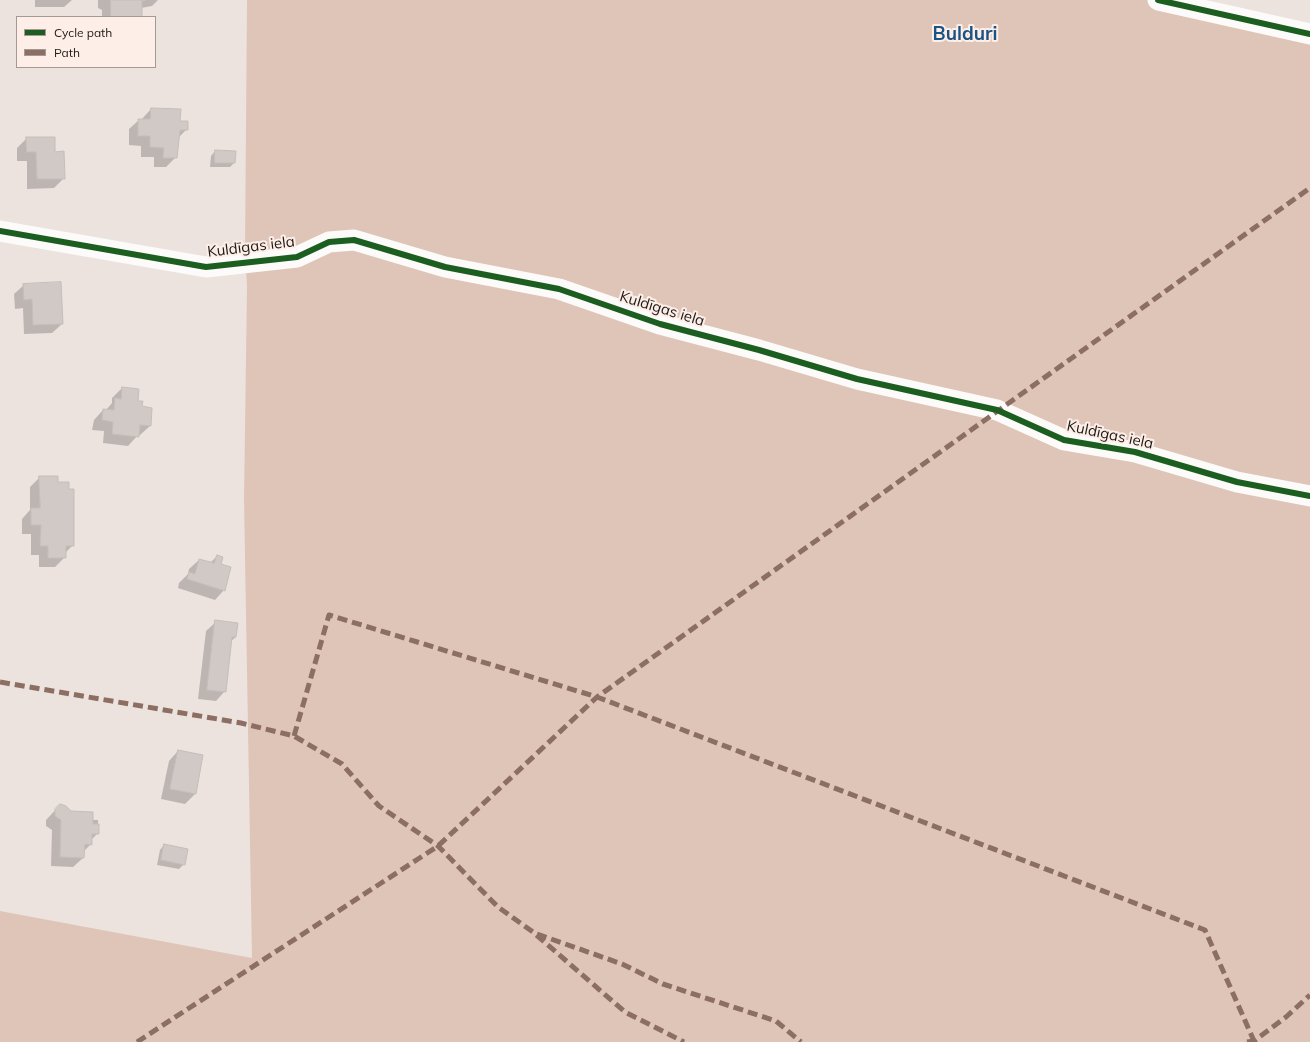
<!DOCTYPE html>
<meta charset="utf-8">
<style>
body{margin:0}
#map{position:relative;width:1310px;height:1042px;overflow:hidden;background:#ece3df;font-family:Mulish,sans-serif}
canvas{display:block}
.legend{position:absolute;left:16px;top:16px;width:140px;height:52px;box-sizing:border-box;background:#fdefe8;border:1px solid #a49994;margin:0;padding:5px 7px;list-style:none;font-size:12px;color:#1e1916}
.legend li{display:flex;align-items:center;gap:8px;height:20px}
.legend b{width:20px;border:1px solid #a49994}
</style>
<div id="map">
<canvas width="1310" height="1042"></canvas>
<ul class="legend">
<li><b style="height:5px;background:#1b5e20"></b>Cycle path</li>
<li><b style="height:5px;background:#8d6e63"></b>Path</li>
</ul>
</div>
<script>
const ctx = document.querySelector('canvas').getContext('2d');
ctx.lineJoin = 'round';
function paint(path, color) { ctx.fillStyle = color; ctx.fill(path, 'evenodd'); }
function trace(path, color, width, dash) { ctx.strokeStyle = color; ctx.lineWidth = width; ctx.lineCap = dash ? 'butt' : 'round'; ctx.setLineDash(dash || []); ctx.stroke(path); }
function write(font, color, halo, rows, align = 'center') {
  ctx.font = font + ' Mulish,sans-serif'; ctx.lineWidth = 4; ctx.setLineDash([]); ctx.textBaseline = 'middle'; ctx.strokeStyle = halo; ctx.fillStyle = color; for (const [text, x, y, turn = 0] of rows) {
    ctx.save(); ctx.translate(x, y); ctx.rotate((+turn || 0) * Math.PI / 180); ctx.textAlign = isNaN(turn) ? turn : align; if (halo) ctx.strokeText(text, 0, 0); ctx.fillText(text, 0, 0); ctx.restore();
  }
}
paint(new Path2D(`
 M247,0H1158L1310,34V1042H0V911L252,958L244,499L247,287L245,251Z`), '#dfc5b7');
paint(new Path2D(`
 M35,0H72L64,7H35Z
 M98,0H158L152,6L141,8V17H102V10L98,8Z
 M151,109L179,122L187,129L178,138L176,157L166,167H154V157H141V146L129,145V129L139,120H141Z
 M27,138L54,153L64,178L54,188L27,189V161H17V148Z
 M215,151L234,163L230,167H210L211,156Z
 M24,285L62,324L52,333L24,334L23,308L15,309L14,294Z
 M122,388L141,407L150,426L140,435H138L128,446L103,443L104,431L92,430L94,420L103,410H106L112,403V398Z
 M40,477L73,545L65,553V557L55,567H39V555H31V534H22V519L30,510V487Z
 M217,556L224,590L215,600L178,588L179,583L188,574L189,569L199,560L210,563Z
 M216,622L236,637L231,641L225,691L216,701L198,699L206,631Z
 M178,751L202,756L195,794L185,804L161,799L169,761Z
 M60,805L70,812L92,820H98V833L91,840V844L83,852V858L73,867L51,866L52,830L46,826V820Z
 M164,845L184,864L179,869L157,865L160,850Z`), '#0003');
const building = new Path2D(`
 M111,0H146L142,1V17H111Z
 M151,108L181,109L180,121H188V130H180L177,158H163L164,148L150,147V136H138V119H150Z
 M26,137H55V152L64,151L65,179H37L36,152H27Z
 M215,150L236,151L235,163H215Z
 M61,282L63,324L33,325L32,299L24,300L23,284Z
 M122,387L139,389L138,401H143L142,406L152,408L151,426L140,425L139,437L112,434L113,422L102,420L103,409L114,410L115,398L121,399Z
 M39,476H58V482H69V489H74V546H66V558H48V546H40L41,525H31V508H40Z
 M217,555L223,557L221,564L231,567L225,591L187,579L189,572L195,574L199,559L214,563Z
 M215,620L238,623L236,637H232L226,692L207,690Z
 M178,750L203,755L196,794L170,789Z
 M60,804L66,806L71,811L93,812V824H99V834H92V845L85,844L84,858L60,857L61,820L55,816V809Z
 M164,844L188,849L185,865L161,860Z`);
paint(building, '#d0c9c6');
trace(building, '#c4beba', 1);
trace(new Path2D(`
 M1158,0L1310,34
 M0,231L206,267L297,257L329,242L354,240L445,267L559,289L660,324L759,350L857,379L997,410L1064,440L1135,452L1237,482L1310,496`), '#fcfbfa', 21);
trace(new Path2D(`
 M0,682L241,723L294,736L342,764L379,806L438,846L498,907L533,932L625,1012L684,1042
 M294,736L329,615L597,697L1205,930L1254,1041
 M537,934L622,964L663,984L776,1021L801,1042
 M137,1042L438,846L597,697L1310,188
 M1247,1042L1254,1041L1286,1017L1310,995`), '#8d6e63', 5, [10, 5]);
trace(new Path2D(`
 M1158,0L1310,34
 M0,231L206,267L297,257L329,242L354,240L445,267L559,289L660,324L759,350L857,379L997,410L1064,440L1135,452L1237,482L1310,496`), '#1b5e20', 6);
write('15px', '#1e1916', '#fdefe8', [
 ["Kuldīgas iela",251,247,-7],
 ["Kuldīgas iela",662,309,17],
 ["Kuldīgas iela",1110,435,12]
]);
write('bold 19px', '#1b5384', '#fdefe8', [
 ["Bulduri",965,34]
]);
</script>
